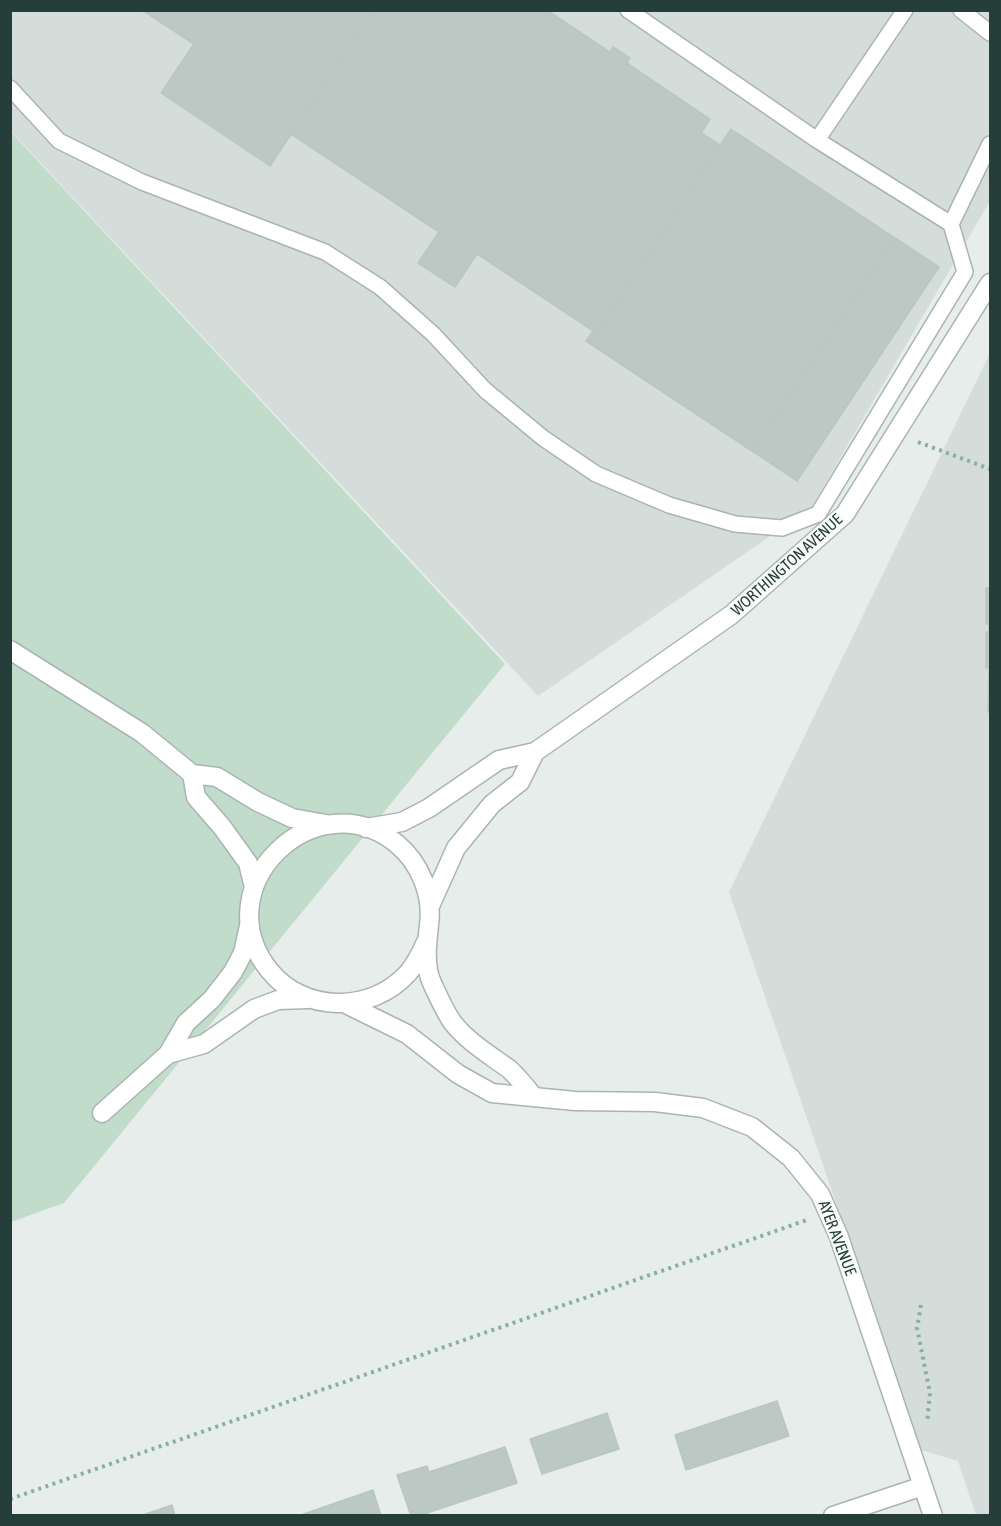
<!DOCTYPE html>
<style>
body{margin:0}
#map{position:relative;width:1001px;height:1526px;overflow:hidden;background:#e6edeb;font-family:"Asap Condensed",sans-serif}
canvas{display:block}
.frame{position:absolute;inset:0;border:12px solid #263e3a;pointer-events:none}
</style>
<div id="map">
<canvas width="1001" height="1526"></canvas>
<div class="frame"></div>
</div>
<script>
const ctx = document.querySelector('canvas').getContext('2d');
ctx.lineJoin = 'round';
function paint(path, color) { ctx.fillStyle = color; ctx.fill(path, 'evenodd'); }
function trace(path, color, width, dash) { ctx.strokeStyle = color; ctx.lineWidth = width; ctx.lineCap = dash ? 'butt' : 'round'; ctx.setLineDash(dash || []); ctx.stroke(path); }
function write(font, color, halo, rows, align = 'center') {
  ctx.font = font + ' "Asap Condensed",sans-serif'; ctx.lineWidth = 4.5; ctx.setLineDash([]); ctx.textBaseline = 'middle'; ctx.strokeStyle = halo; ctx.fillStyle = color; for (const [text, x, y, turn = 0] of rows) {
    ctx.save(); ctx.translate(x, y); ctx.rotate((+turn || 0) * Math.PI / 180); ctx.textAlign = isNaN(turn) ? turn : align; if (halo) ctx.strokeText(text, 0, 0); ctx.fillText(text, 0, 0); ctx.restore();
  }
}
paint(new Path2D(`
 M11,11H990V201L811,508L538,696L11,131Z
 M990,353V1515H976L958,1461L921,1450L729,892Z`), '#d4ddda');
paint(new Path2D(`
 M10,131L505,664L64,1203L11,1222Z`), '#c1dccb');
const building = new Path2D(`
 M142,10H373L270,166L161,93L194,44Z
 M373,10H547L610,52L613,47L630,58L627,63L710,119L701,133L720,145L596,333L477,254L455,287L418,263L439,232L291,134Z
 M731,129L895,238L752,451L586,341L593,331L596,333Z
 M895,238L939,267L797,481L752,451Z
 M986,588H990V712H988L989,667L986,668V632H989V624H986Z
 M777,1401L789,1436L686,1470L675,1435Z
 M607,1413L619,1449L542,1474L530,1439Z
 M505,1447L517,1483L418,1516H411L397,1475L427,1466L429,1472Z
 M373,1490L381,1516H298Z
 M172,1505L175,1516H140Z`);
paint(building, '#bbc8c4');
trace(building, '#b9c6c2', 1.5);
const service = new Path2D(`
 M628,10L817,140L905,10
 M961,10L990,33
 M10,88L59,141L142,182L325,252L380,287L433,334L485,390L543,438L596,474L669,505L735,524L782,528L818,514L965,272L951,224
 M817,140L951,224L990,144`);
const minor = new Path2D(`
 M10,650L142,733L192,774L217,777L258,802L292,818L326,824
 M192,774L196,797L222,827L248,863L254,887
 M366,828L402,822L429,808L499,760L535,752L731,615L845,514L990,283
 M430,906L456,848L492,804L520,782L535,752
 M426,942C421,953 416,964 408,973C371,1014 303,1013 269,970C203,886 316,778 397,844C420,863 433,895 429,925C427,943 424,966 432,983C438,996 445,1012 453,1023C468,1042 490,1055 509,1069C518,1077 526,1087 533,1096
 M346,1004L407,1034L458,1074L492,1093L575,1101L655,1102L703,1108L752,1127L791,1158L820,1194L839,1237L933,1516
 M168,1054L204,1044L254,1009L278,1000L308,999
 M102,1113L168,1054L186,1023L212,999L233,972L243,953L249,926
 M833,1516L923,1486`);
trace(service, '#a9b5b2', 18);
trace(minor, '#a9b5b2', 21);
trace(new Path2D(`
 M918,442L990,469
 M921,1305L917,1328L930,1393L927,1423
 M10,1499L807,1220`), '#89aea6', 4, [3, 4.5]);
trace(service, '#fff', 15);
trace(minor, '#fff', 18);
write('16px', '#263e3a', '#f6faf8', [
 ["WORTHINGTON AVENUE",787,565,-42],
 ["AYER AVENUE",837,1238,69]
]);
</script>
